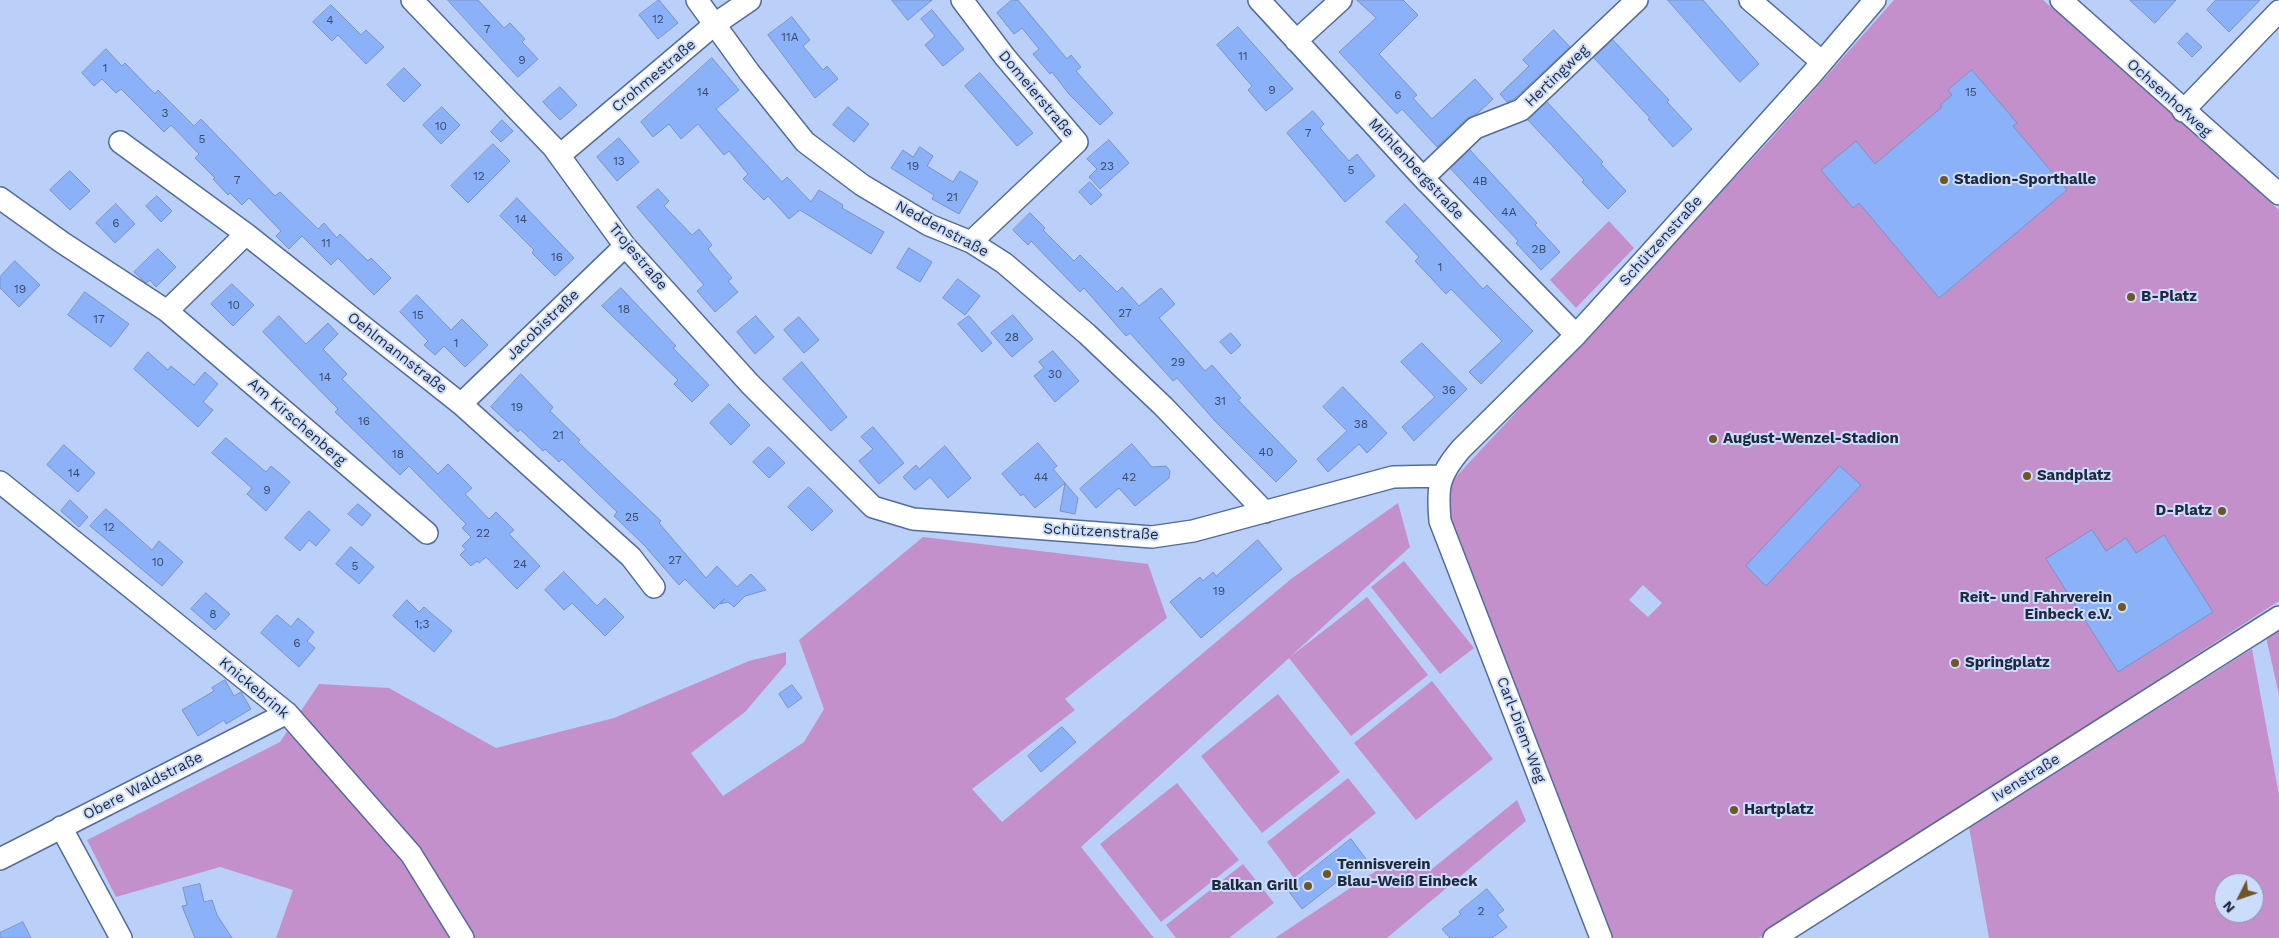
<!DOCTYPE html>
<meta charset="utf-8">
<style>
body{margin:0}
#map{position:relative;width:2279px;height:938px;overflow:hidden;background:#bad0f9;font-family:"Work Sans",sans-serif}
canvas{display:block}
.north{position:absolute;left:2214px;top:873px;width:50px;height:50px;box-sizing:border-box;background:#ccddfc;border:1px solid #8695af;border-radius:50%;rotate:229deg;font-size:14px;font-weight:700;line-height:20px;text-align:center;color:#1e293c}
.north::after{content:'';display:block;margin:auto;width:18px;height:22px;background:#6e5627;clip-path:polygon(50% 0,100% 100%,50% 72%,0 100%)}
</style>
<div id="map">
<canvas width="2279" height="938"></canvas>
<div class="north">N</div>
</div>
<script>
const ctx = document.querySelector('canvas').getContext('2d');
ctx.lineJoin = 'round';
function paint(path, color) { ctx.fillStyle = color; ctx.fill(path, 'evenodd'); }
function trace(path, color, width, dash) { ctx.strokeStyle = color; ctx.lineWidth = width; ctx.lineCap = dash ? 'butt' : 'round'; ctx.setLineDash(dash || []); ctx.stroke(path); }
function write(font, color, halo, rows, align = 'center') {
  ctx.font = font + ' "Work Sans",sans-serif'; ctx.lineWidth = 4; ctx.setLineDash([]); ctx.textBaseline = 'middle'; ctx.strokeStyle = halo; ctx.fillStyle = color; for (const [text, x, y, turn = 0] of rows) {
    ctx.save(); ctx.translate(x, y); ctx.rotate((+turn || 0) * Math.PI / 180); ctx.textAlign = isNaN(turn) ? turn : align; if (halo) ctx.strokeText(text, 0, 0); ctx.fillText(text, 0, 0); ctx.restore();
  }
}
paint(new Path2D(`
 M1894,0H2043L2279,210V601L1759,938H1606L1448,513L1451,482L1768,142ZM1643,585L1662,603L1648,617L1629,600Z
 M1609,221L1634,248L1576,308L1550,280Z
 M1398,503L1410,547L1290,657L1367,597L1428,675L1351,736L1289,658L1081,847L1154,938H276L293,890L220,867L116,897L87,840L280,742L319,684L389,688L496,748L614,718L749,661L786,652V664L745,712L691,753L723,796L804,742L824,709L799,640L923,537L1148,564L1167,618L1065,699L1075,710L972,789L1002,822L1291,579Z
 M1404,561L1474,648L1440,674L1371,587Z
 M2279,629V695L2266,637Z
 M2252,649L2279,795V938H1989L1969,827ZM2224,883H2254V913H2224Z
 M1432,681L1493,759L1416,820L1354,743Z
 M1278,694L1340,772L1262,833L1201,756Z
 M1348,778L1376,813L1294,878L1267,842Z
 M1177,783L1239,860L1161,922L1100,844Z
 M1517,800L1526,821L1387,938H1275L1379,869H1432Z
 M1243,864L1274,903L1229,938H1176L1166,925Z`), '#c490cb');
const building = new Path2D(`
 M448,0H478L504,28L510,23L525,39L522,42L538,59L518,77Z
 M659,0L678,23L658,39L639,15Z
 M892,0H932L908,20Z
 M1012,0H1018L1067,59L1071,55L1081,67L1076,71L1113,113L1100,125L1069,94L1052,72L1050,74L1033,54L1039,49L1022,28L1014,34L997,13Z
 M1357,0H1403L1418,15L1379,54L1417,95L1413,98L1432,119L1475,79L1493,99L1478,113L1466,119L1437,147L1402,109L1397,114L1339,52L1376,18Z
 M1668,0H1703L1759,64L1740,82Z
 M2130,0H2176L2155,23Z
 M2216,0H2260L2229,32L2207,10Z
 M331,5L361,35L366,30L384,47L366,64L338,35L332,41L313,22Z
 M932,10L964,49L943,66L925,45L935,36L921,19Z
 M792,17L810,40L803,46L823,70L827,66L838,79L815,98L768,35Z
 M1238,27L1293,89L1266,111L1248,90L1252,86L1217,45Z
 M1554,30L1570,47L1514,99L1507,102L1500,94L1529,66L1523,60Z
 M2187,33L2202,47L2192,57L2178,43Z
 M1613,40L1669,100L1667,102L1692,129L1673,147L1648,119L1650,118L1594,58Z
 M106,49L122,66L125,63L155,94L158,90L194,126L201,119L275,196L280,192L318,229L324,223L337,238L340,234L368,261L371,258L391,278L374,295L338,258L331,265L302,236L289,249L276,236L281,231L249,198L242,205L230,193L228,195L213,179L215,178L195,158L199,154L171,125L164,132L121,89L116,93L102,79L94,86L82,73Z
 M712,58L739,90L716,109L782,182L787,177L811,202L819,190L843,205L842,208L884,232L871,254L800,210L789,219L768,196L764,200L743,179L748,174L729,151L724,155L698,124L681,139L669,124L653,137L641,122Z
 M404,68L421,85L404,102L387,85Z
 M1972,70L2017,123L2013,126L2067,190L1939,298L1859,203L1853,208L1821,170L1856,141L1875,164L1942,107L1940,105L1952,95L1948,90Z
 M980,73L1033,133L1017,146L965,86Z
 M560,87L577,105L560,120L543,102Z
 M1547,102L1603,162L1601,164L1626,191L1608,209L1582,182L1584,180L1528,120Z
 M442,107L460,125L441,144L423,125Z
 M848,107L869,124L854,142L833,125Z
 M1313,111L1324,124L1320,128L1349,161L1357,154L1375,176L1345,202L1287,133Z
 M502,120L513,131L501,142L491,132Z
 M619,138L639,162L617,181L597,157Z
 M1109,140L1129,163L1100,189L1089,177L1097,169L1087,159Z
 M493,144L510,161L468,203L451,186Z
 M920,147L933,156L927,166L953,182L960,171L978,182L959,214L932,199L934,195L891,168L903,150L913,157Z
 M1470,150L1537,223L1535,225L1560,252L1541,270L1516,243L1518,241L1451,169Z
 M70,171L90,191L70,210L50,190Z
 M1090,182L1102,195L1091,205L1079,192Z
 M658,189L669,201L664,206L692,235L699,229L712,245L708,249L732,278L728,281L738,292L715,312L697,291L704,285L637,207Z
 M157,196L172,211L161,222L146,206Z
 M517,198L574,258L555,276L532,253L534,250L500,216Z
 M116,204L135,224L115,243L96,223Z
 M1405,204L1483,289L1487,285L1533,331L1481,384L1469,372L1502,341L1451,289L1446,294L1415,261L1419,257L1386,222Z
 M1030,213L1045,228L1043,230L1074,261L1080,255L1117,292L1122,287L1139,306L1161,288L1175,304L1159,318L1205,371L1212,365L1241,398L1238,400L1297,461L1276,482L1215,421L1177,378L1173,381L1130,333L1126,336L1084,288L1080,292L1031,241L1028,245L1013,230Z
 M909,248L932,262L920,282L897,268Z
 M158,249L176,267L156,287L150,280L146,283L134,272Z
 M15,261L40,285L19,307L0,288V277Z
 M958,279L980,296L965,315L943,298Z
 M232,284L254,305L233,326L211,304Z
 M621,288L676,346L673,348L709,385L692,402L674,384L678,380L602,306Z
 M85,292L129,324L111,347L68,315Z
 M417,295L451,330L462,319L488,345L465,367L444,346L435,355L424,345L428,341L400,312Z
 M1013,315L1033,339L1012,357L991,333Z
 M279,316L306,344L328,323L338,334L323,349L347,374L342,379L438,474L448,464L472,488L465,494L489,519L496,512L514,530L509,534L540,566L517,589L486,557L479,563L477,561L471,566L460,555L466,549L462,546L471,537L462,528L466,524L409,466L400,475L335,412L338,409L263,332Z
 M756,316L774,337L755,354L737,332Z
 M969,316L992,343L982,352L958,324Z
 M799,317L819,340L804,353L784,330Z
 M1231,333L1241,345L1231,354L1220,342Z
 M1422,343L1467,389L1414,441L1402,427L1435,397L1401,362Z
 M1053,351L1079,381L1055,402L1034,376L1044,368L1039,362Z
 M148,352L168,370L171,366L194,385L205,372L218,384L203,402L213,410L198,427L134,369Z
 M802,362L847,417L831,431L783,379Z
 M521,374L553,407L550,411L580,440L578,442L661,521L659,523L706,578L717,566L737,587L751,574L766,590L745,596L734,607L728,602L720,604L725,598L714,609L685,579L679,585L644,545L614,516L617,512L562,459L559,462L545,449L543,451L520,429L518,432L491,407Z
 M1343,387L1387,433L1367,453L1359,444L1328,472L1317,459L1347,431L1323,407Z
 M729,404L750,425L731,445L710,423Z
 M873,427L904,463L879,484L859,461L873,449L861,437Z
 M226,438L266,472L271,466L290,482L266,511L247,494L252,488L212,453Z
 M1038,443L1057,466L1053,469L1078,498L1075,514L1060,511L1065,483L1035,508L1023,494L1021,496L1002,474Z
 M1132,444L1152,467L1166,466L1170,471L1169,478L1135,506L1119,488L1096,508L1080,489Z
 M64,445L95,473L78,492L47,465Z
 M945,446L971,478L948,498L930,477L915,490L903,477L916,465L919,469Z
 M769,447L785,463L769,478L753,462Z
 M1840,466L1861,485L1766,586L1746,566Z
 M809,487L833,511L812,531L788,507Z
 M70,500L88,517L79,527L61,511Z
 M358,504L371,515L362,526L348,514Z
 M106,509L152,550L159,541L183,562L162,586L90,526Z
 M309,511L330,530L316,546L309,540L300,551L285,538Z
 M2092,530L2106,551L2126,538L2136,553L2164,535L2213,612L2118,672L2046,559Z
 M1258,540L1282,569L1201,638L1170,602L1200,577L1203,581L1213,572L1216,576Z
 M351,547L374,567L359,584L336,564Z
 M564,572L597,606L605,598L624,617L605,636L572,603L564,610L545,590Z
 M206,593L230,614L215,630L191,609Z
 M407,600L419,612L424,607L452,631L434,652L393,616Z
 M277,615L291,627L298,618L314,632L307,641L315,648L299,667L261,633Z
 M225,680L234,696L241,692L251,709L226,724L224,720L198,736L182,710L214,691L212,688Z
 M792,685L802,698L788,708L779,694Z
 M1062,727L1076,742L1041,772L1028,756Z
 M1351,839L1366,859L1302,909L1287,889Z
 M200,884L204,902L212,900L217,915L232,938H195L182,906L187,905L183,888Z
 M1487,889L1504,910L1497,915L1507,927L1492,938H1450L1442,929L1461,914L1459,912Z
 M23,922L31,938H0V933Z`);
paint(building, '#8bb1f9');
trace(building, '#7993c3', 1);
const minor = new Path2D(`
 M412,0L553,147L625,246L750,384L873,507L913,519L1152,537L1193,531L1393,477L1442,476
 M697,0L749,72L805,142L862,185L929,225L971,242L1004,263L1087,334L1163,406L1265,512
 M962,0L1005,57L1077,142L971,242
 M1259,0L1423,178L1576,335
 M1750,0L1822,62
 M2061,0L2279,194
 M1296,41L1341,0
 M2183,111L2279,11
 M120,142L246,234L461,404L631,557L654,587
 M560,155L715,24L750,0
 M1423,178L1475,128L1521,110L1637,0
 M0,198L63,243L167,311L427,533
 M167,311L246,234
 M461,404L625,246
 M0,482L287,713L411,854L463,938
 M61,827L121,938
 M0,859L287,713
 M1601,938L1440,521C1437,487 1438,476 1461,449L1576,335L1647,257L1811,75L1875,0
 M1774,938L2279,617`);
trace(minor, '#546c9a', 24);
trace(minor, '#fff', 21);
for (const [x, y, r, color] of [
 [1944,180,5,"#6e5627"],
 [2131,297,5,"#6e5627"],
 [1713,439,5,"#6e5627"],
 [2027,476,5,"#6e5627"],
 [2222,511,5,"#6e5627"],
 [2122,607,5,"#6e5627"],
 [1955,663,5,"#6e5627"],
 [1734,810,5,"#6e5627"],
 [1327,874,5,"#6e5627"],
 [1308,886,5,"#6e5627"]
]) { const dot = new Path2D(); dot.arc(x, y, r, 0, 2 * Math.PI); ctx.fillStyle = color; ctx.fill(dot); trace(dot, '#ccddfc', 2); }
write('12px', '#394b6b', null, [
 ["12",658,19],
 ["4",330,20],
 ["7",487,29],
 ["11A",790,37],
 ["11",1243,56],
 ["9",522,60],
 ["1",105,68],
 ["9",1272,90],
 ["14",703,92],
 ["15",1971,92],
 ["6",1398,95],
 ["3",165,113],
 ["10",441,126],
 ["7",1308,133],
 ["5",202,139],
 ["13",619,161],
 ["19",913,166],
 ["23",1107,166],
 ["5",1351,170],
 ["12",479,176],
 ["7",237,180],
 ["4B",1480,181],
 ["21",952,197],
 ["4A",1509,212],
 ["14",521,219],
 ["6",116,223],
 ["11",326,243],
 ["2B",1539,249],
 ["16",557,257],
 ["1",1440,267],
 ["19",20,289],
 ["10",234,305],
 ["18",624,309],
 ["27",1125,313],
 ["15",418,315],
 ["17",99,319],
 ["28",1012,337],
 ["1",456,343],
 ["29",1178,362],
 ["30",1055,374],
 ["14",325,377],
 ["36",1449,390],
 ["31",1220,401],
 ["19",517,407],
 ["16",364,421],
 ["38",1361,424],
 ["21",558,435],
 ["40",1266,452],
 ["18",398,454],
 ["14",74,473],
 ["44",1041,477],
 ["42",1129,477],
 ["9",267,490],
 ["25",632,517],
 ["12",109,527],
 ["22",483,533],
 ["27",675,560],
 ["10",158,562],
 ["24",520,564],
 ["5",355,566],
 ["19",1219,591],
 ["8",213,614],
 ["1;3",422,624],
 ["6",297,643],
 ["2",1481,911]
]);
write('15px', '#1e293c', '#ccddfc', [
 ["Crohmestraße",654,76,-40],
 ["Hertingweg",1557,76,-44],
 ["Domeierstraße",1036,94,50],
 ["Ochsenhofweg",2169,98,42],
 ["Mühlenbergstraße",1416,169,47],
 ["Neddenstraße",942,229,28],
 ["Schützenstraße",1661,241,-48],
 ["Trojestraße",638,257,50],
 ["Jacobistraße",543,325,-44],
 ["Oehlmannstraße",397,353,38],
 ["Am Kirschenberg",297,422,41],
 ["Schützenstraße",1101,532,3],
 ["Knickebrink",254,688,40],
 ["Carl-Diem-Weg",1521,730,69],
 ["Ivenstraße",2026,778,-32],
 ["Obere Waldstraße",143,786,-27]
]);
write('bold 15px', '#1e293c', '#ccddfc', [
 ["Stadion-Sporthalle",1954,180],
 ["B-Platz",2141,297],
 ["August-Wenzel-Stadion",1723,439],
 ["Sandplatz",2037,476],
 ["D-Platz",2212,511,"right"],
 ["Reit- und Fahrverein",2112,598,"right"],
 ["Einbeck e.V.",2112,615,"right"],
 ["Springplatz",1965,663],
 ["Hartplatz",1744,810],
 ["Tennisverein",1337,865],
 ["Blau-Weiß Einbeck",1337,882],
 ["Balkan Grill",1298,886,"right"]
], 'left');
</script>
